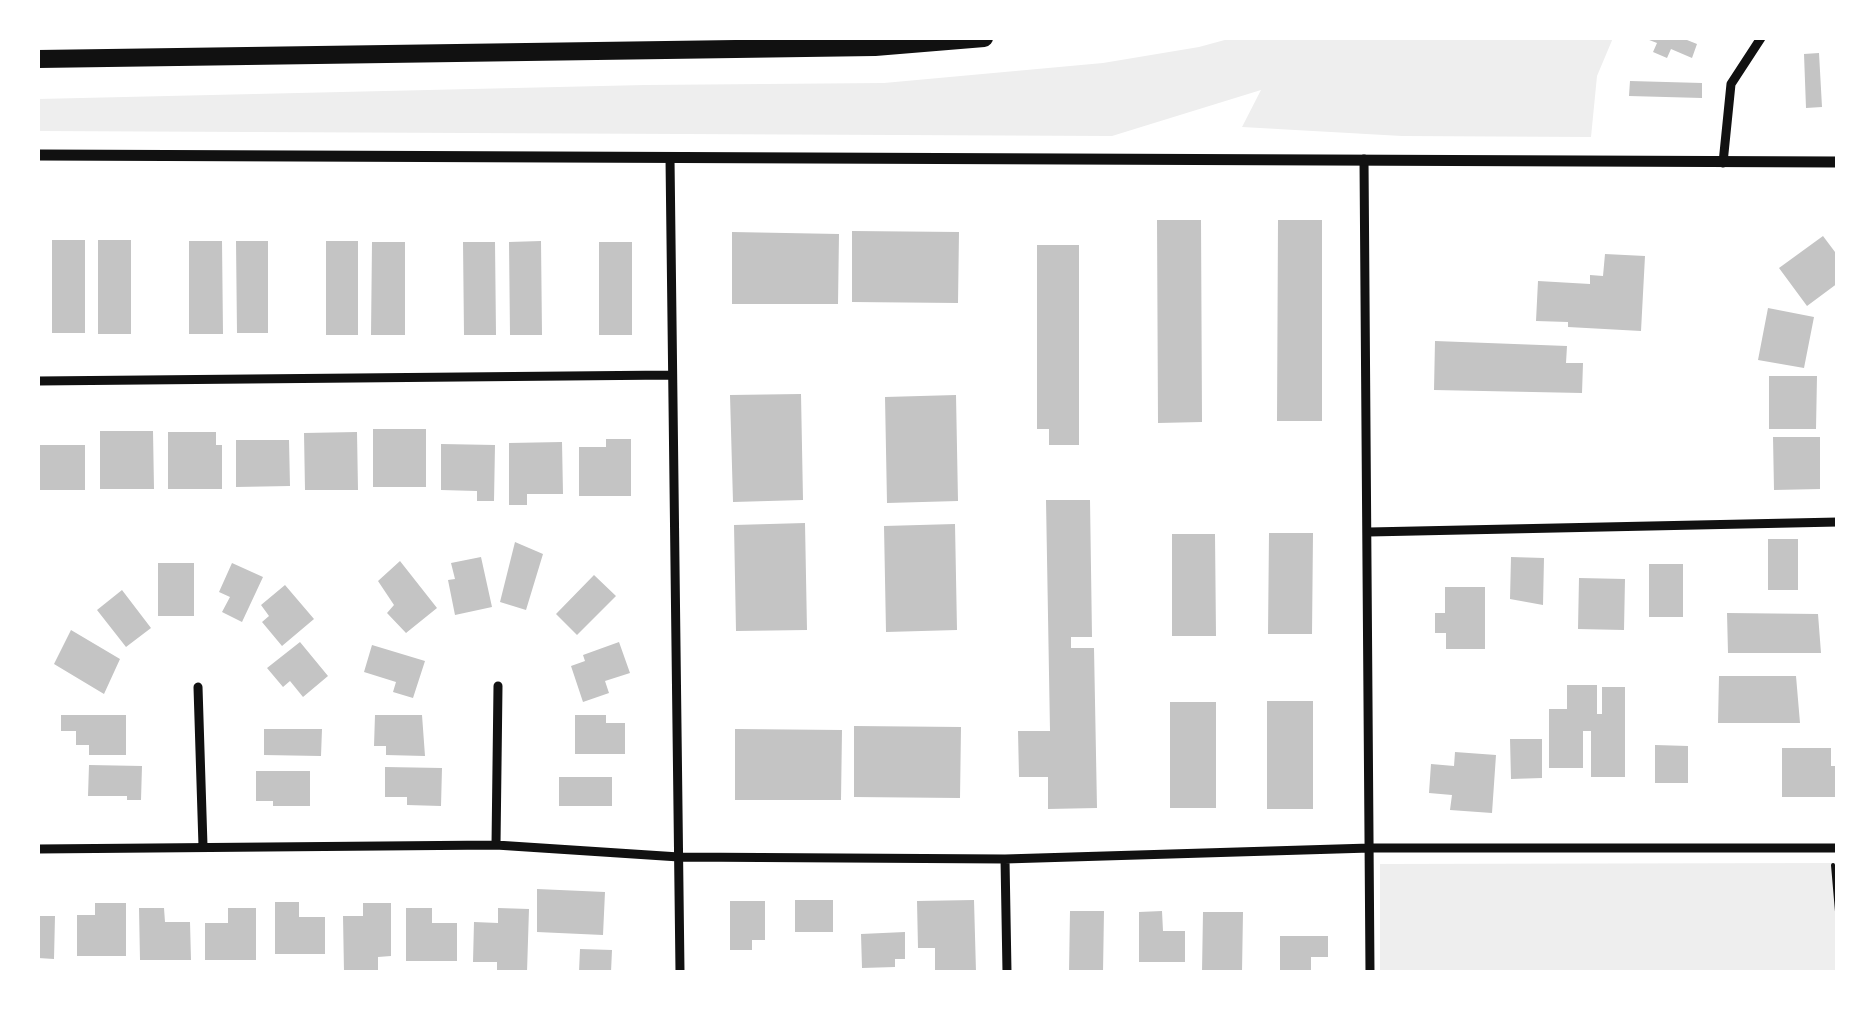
<!DOCTYPE html>
<style>
body{margin:0}
#map{position:relative;width:1875px;height:1010px;overflow:hidden;background:#fff;font-family:"Work Sans",sans-serif}
canvas{display:block}
.frame{position:absolute;inset:0;border:40px solid #fff;pointer-events:none}
</style>
<div id="map">
<canvas width="1875" height="1010"></canvas>
<div class="frame"></div>
</div>
<script>
const ctx = document.querySelector('canvas').getContext('2d');
ctx.lineJoin = 'round';
function paint(path, color) { ctx.fillStyle = color; ctx.fill(path, 'evenodd'); }
function trace(path, color, width, dash) { ctx.strokeStyle = color; ctx.lineWidth = width; ctx.lineCap = dash ? 'butt' : 'round'; ctx.setLineDash(dash || []); ctx.stroke(path); }
paint(new Path2D(`
 M1232,38H1613L1597,76L1591,137L1402,136L1242,127L1261,90L1112,136L38,131V99L645,85L884,83L1103,63L1199,47Z
 M1837,863V972H1380V864Z`), '#eee');
paint(new Path2D(`
 M1644,38H1682L1697,44L1692,58L1671,49L1667,58L1653,52L1657,43Z
 M1819,53L1822,107L1806,108L1804,54Z
 M1630,81L1702,83V98L1629,96Z
 M1157,220H1201L1202,422L1158,423Z
 M1278,220H1322V421H1277Z
 M852,231L959,232L958,303L852,302Z
 M732,232L839,234L838,304H732Z
 M1823,236L1838,256V283L1807,306L1779,268Z
 M52,240H85V333H52Z
 M98,240H131V334H98Z
 M189,241H222L223,334H189Z
 M236,241H268V333H237Z
 M326,241H358V335H326Z
 M541,241L542,335H510L509,242Z
 M372,242H405V335H371Z
 M463,242H495L496,335H464Z
 M599,242H632V335H599Z
 M1037,245H1079V445H1049V429H1037Z
 M1605,254L1645,256L1641,331L1568,327V322L1536,321L1538,281L1590,284V275L1603,276Z
 M1768,308L1814,317L1804,368L1758,360Z
 M1435,341L1567,346L1566,363H1583L1582,393L1434,390Z
 M1769,376H1817L1816,429H1769Z
 M801,394L803,500L733,502L730,395Z
 M956,395L958,501L887,503L885,397Z
 M373,429H426V487H373Z
 M100,431H153L154,489H100Z
 M168,432H216V445H222V489H168Z
 M357,432L358,490H305L304,433Z
 M1773,437H1820V489L1774,490Z
 M606,439H631V496H579V447H606Z
 M236,440H289L290,486L236,487Z
 M562,442L563,494H527V505H509V443Z
 M441,444L495,445L494,501H477V491L441,490Z
 M38,445H85V490H38Z
 M1046,500H1090L1092,637H1071V648H1094L1097,808L1048,809V777H1019L1018,731H1050Z
 M805,523L807,630L736,631L734,525Z
 M955,524L957,630L886,632L884,526Z
 M1269,533H1313L1312,634H1268Z
 M1172,534H1215L1216,636H1172Z
 M1768,539H1798V590H1768Z
 M515,542L543,554L526,610L500,602Z
 M481,557L492,607L455,615L448,580L455,579L451,563Z
 M1511,557L1544,558L1543,605L1510,599Z
 M400,561L437,608L406,633L387,613L394,605L378,581Z
 M158,563H194V616H158Z
 M232,563L263,577L242,622L222,612L230,597L219,592Z
 M1649,564H1683V617H1649Z
 M594,575L616,596L577,635L556,614Z
 M1579,578L1625,579L1624,630L1578,629Z
 M285,585L314,619L282,646L262,622L269,616L261,605Z
 M1445,587H1485V649H1446V633H1435V613H1445Z
 M122,590L151,628L126,647L97,610Z
 M1727,613L1818,614L1821,653H1728Z
 M71,630L120,659L104,694L54,664Z
 M300,642L328,676L303,697L290,681L283,687L267,668Z
 M619,642L630,673L605,681L609,693L583,702L571,666L585,661L583,655Z
 M372,645L425,661L413,698L393,692L396,682L364,672Z
 M1719,676H1796L1800,723H1718Z
 M1567,685H1597V714H1602V687H1625V777H1591V731H1583V768H1549V709H1567Z
 M1267,701H1313V809H1267Z
 M1170,702H1216V808H1170Z
 M61,715H126V755H89V745H76V731H61Z
 M375,715H422L425,756L386,755V746H374Z
 M575,715H606V723H625V754H575Z
 M854,726L961,727L960,798L854,797Z
 M264,729H322L321,756L264,755Z
 M735,729L842,730L841,800H735Z
 M1510,739H1542V778L1511,779Z
 M1655,745L1688,746V783H1655Z
 M1782,748H1831V766H1838V797H1782Z
 M1455,752L1496,755L1492,813L1450,810L1452,795L1429,793L1431,764L1454,766Z
 M89,765L142,766L141,800H127V796H88Z
 M385,767L442,768L441,806L407,805V797H385Z
 M256,771H310V806H273V801H256Z
 M559,777H612V806H559Z
 M537,889L605,892L603,935L537,932Z
 M795,900H833V932H795Z
 M974,900L976,972H935V948H918L917,901Z
 M730,901H765V940H752V950H730Z
 M275,902H299V917H325V954H275Z
 M95,903H126V956H77V915H95Z
 M363,903H391V956L378,957V971L344,972L343,916H363Z
 M139,908H164L165,922H190L191,960H140Z
 M228,908H256V960H205V923H228Z
 M406,908H432V923H457V961H406Z
 M498,908L529,909L527,972H497V962H473L474,922L498,923Z
 M1070,911H1104L1103,972H1069Z
 M1162,911L1163,931H1185V962H1139V912Z
 M1203,912H1243L1242,972H1202Z
 M38,916H55L54,959L38,958Z
 M905,932V959H895V967L862,968L861,934Z
 M1280,936H1328V957H1311V972H1280Z
 M580,949L612,950L611,972H579Z`), '#c4c4c4');
trace(new Path2D(`
 M1833,865L1838,923`), '#111', 4);
trace(new Path2D(`
 M670,158L680,972
 M1364,159L1370,972
 M1723,163L1731,84L1761,38
 M38,381L672,375
 M1369,532L1838,522
 M198,687L203,846
 M496,845L498,686
 M38,849L496,845L679,857L1005,859L1370,848H1838
 M1005,859L1007,972`), '#111', 9);
trace(new Path2D(`
 M38,155L1838,162`), '#111', 11);
trace(new Path2D(`
 M38,59L875,47L984,38`), '#111', 18);
</script>
